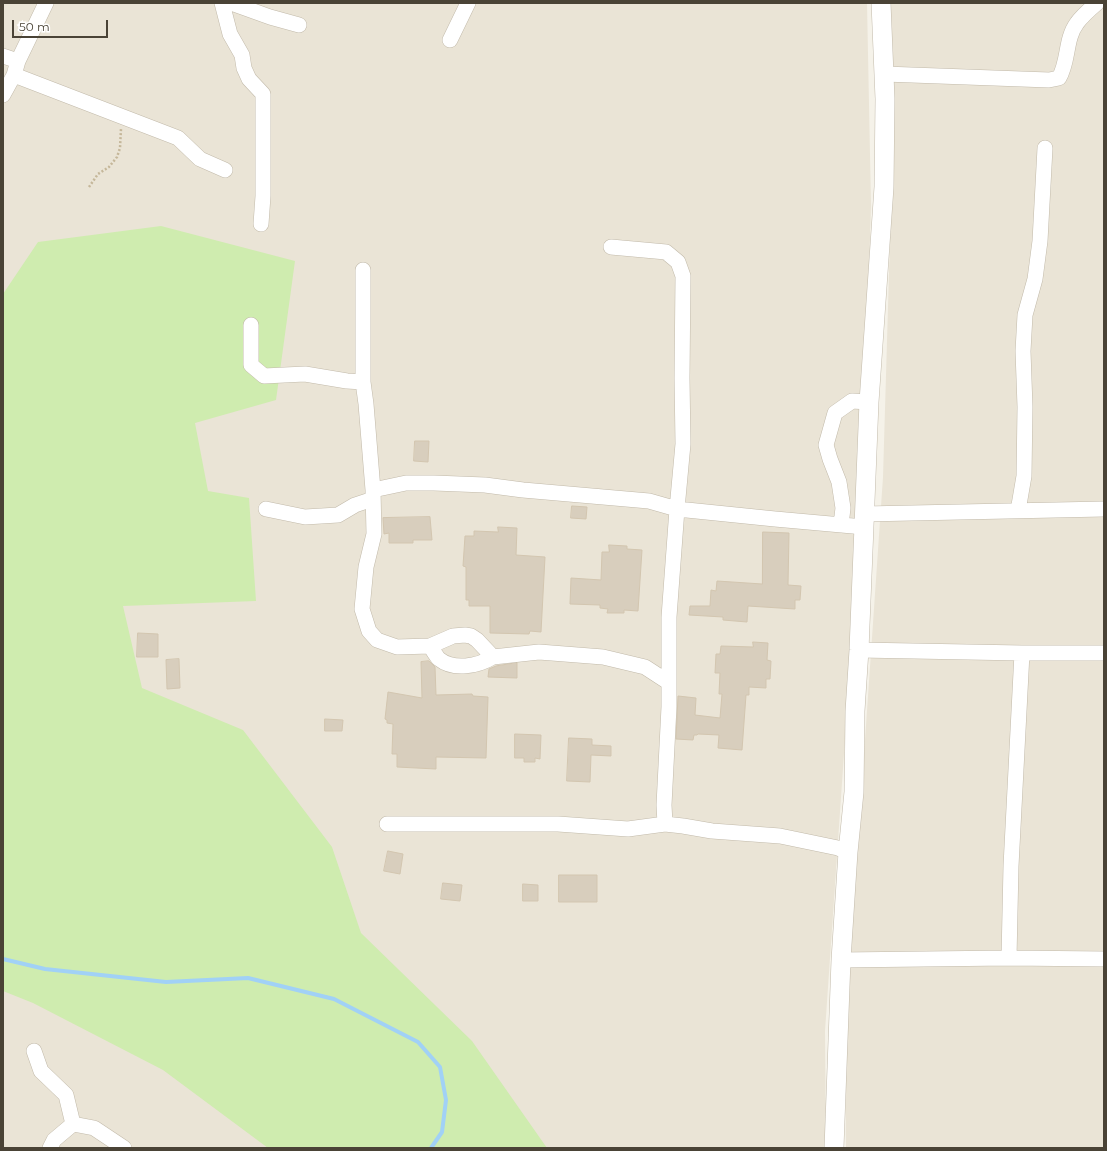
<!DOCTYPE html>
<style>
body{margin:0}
#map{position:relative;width:1107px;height:1151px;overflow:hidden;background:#f5f2e9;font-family:Montserrat,sans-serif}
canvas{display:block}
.frame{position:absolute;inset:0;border:4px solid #4a4336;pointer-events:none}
.scale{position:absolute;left:12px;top:20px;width:96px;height:18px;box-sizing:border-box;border:2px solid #4a4336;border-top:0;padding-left:5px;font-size:12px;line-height:14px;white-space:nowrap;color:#4a4336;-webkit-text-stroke:3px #fff;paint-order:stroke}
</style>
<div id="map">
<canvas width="1107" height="1151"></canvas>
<div class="frame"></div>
<div class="scale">50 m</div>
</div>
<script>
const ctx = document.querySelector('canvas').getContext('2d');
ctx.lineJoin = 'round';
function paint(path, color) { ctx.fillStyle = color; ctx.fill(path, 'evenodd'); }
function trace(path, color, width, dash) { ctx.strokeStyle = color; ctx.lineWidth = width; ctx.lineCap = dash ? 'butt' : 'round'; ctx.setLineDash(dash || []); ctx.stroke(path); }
paint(new Path2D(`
 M3,3H867L871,205L863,476L825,1031L826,1148H3Z
 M887,3H1104V1148H846L845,1032L883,477L891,205Z`), '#eae4d6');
paint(new Path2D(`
 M161,226L295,261L276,400L195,423L208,491L249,498L256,601L123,606L142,688L243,730L332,847L361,933L472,1041L547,1148H268L163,1070L33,1003L3,991V294L38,242Z`), '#cfecaf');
trace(new Path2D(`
 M3,959L45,969L166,982L248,978L334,999L418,1042L440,1067L446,1100L442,1132L431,1148`), '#a1d1f6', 4);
const building = new Path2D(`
 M415,441H429L428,462L414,461Z
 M572,506L587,507L586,519L571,518Z
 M430,517L432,540H413V543H389V533L384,534L383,518Z
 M498,527L517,528L516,555L545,557L541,632L530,631L529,634L490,633V606H469V600H466V567L463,566L465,536H474V531L498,532Z
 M763,532L789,533L788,585L801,586L800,600H795V609L748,606L747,622L723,620V617L689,615L690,606H710L711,590L716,591L717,581L762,584Z
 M609,545L627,546V549L642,550L638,611L624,610V613H607L608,609L600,608V605L570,604L571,578L601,580L602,552H609Z
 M138,633L158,634V657H137Z
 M753,642L768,643L767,660L771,661L770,679H766V688L749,687V695H746L742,750L718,748L719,735L698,734L697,735H694L693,740L676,739L678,696L696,698L695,715L720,718L722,694H719L720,673H715L716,654H720L721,646L753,647Z
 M179,659L180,688L167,689L166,660Z
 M429,661L435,667L436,695L472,694L473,696L488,697L486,758L436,757V769L397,767V754H392L393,724L387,723V720L385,719L388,692L422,698L421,662Z
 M517,663V678L488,677L489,669L496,666Z
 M325,719L343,720L342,731H325Z
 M515,734L541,735L540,759L535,758V762H524V758H515Z
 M569,738L592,739V745L611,746V756L591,755L590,782L567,781Z
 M388,851L403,854L400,874L384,871Z
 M559,875H597V902H559Z
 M443,883L462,885L460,901L441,899Z
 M523,884L538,885V901H523Z`);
paint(building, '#d8cebd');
trace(building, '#d3c6b0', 1);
const minor = new Path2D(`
 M222,3L230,34L242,55L244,68L249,79L263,94V196L261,224
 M231,3L270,17L299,25
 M450,40L468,3
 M3,56L18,61
 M884,74L1049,80L1059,78C1069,61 1065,39 1077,23C1082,16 1090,9 1097,3
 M14,75L178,138L200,159L225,170
 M3,95L14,75L18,61L46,3
 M611,247L666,252L678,262L683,276L682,378L683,444L677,509L649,501L523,490L485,485L434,483H406L373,490L374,534L366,567L362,609L369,631L377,640L397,647L430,646L453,636L465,635L471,636L477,640L493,657L539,652L603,657L645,667L668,682
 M363,270V382L366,404L373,490
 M251,325V365L264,376L305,374L347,381L363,382
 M266,509L305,517L338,515L355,505L373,499
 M1018,511L1024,476L1025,407L1023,351L1025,315L1035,279L1040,241L1045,148
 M864,514L1104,509
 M841,525L843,508L839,482L830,459L826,445L835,413L852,401L869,402
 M430,646C433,650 436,656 439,659C454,671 478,666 493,657
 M859,650L1022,653H1104
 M387,824H558L628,829L665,824L683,826L712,831L780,836L838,848L848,852
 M665,824L664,805L669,707V617L677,509L775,519L864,527
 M1009,958L1011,866L1022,653
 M841,960L1009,958L1104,959
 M34,1051L41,1071L66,1095L73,1124
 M50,1148L54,1140L73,1124L94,1128L124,1148`);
const tertiary = new Path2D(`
 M834,1148L841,960L848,852L854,792L855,711L859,650L869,402L884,187L885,99L881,3`);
trace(minor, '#c2baaa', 16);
trace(tertiary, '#c2baaa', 20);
trace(new Path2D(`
 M89,187L98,174L109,167L117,157L120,148L121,129`), '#c5b79a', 2.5, [2, 2]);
trace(minor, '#fff', 15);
trace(tertiary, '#fff', 19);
</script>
